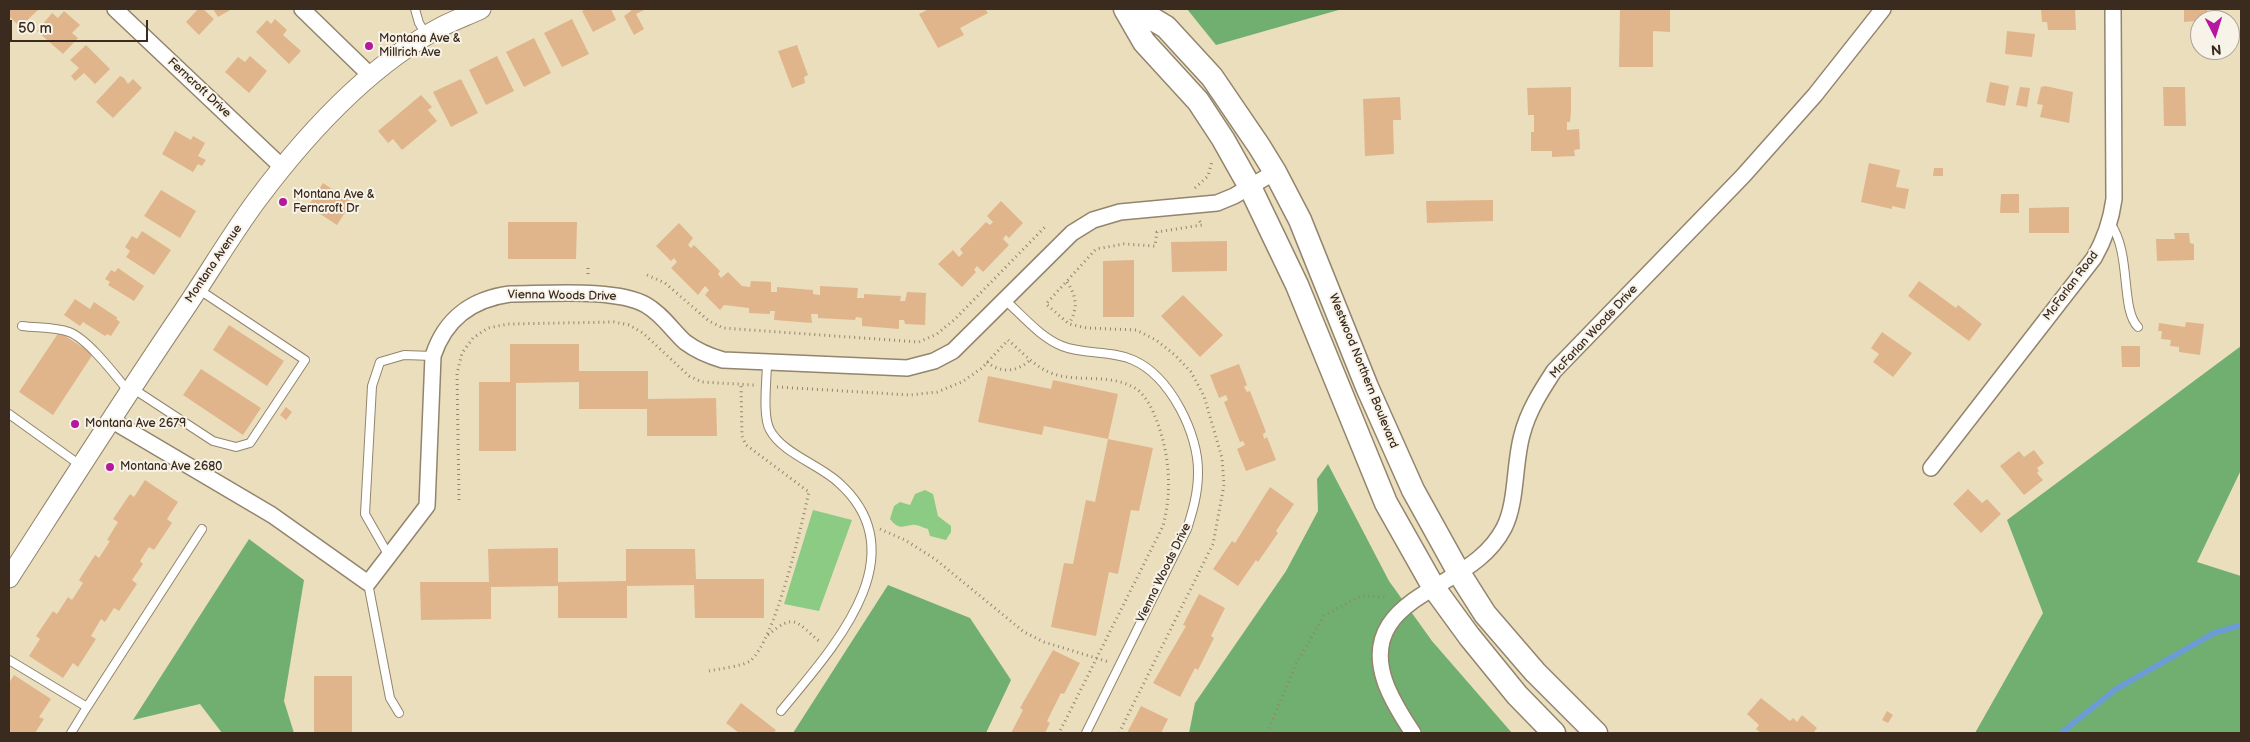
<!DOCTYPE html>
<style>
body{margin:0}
#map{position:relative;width:2250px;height:742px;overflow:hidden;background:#ebdebc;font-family:"Balsamiq Sans",sans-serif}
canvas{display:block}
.frame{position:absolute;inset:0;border:10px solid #3b2a1e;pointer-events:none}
.north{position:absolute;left:2190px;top:10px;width:50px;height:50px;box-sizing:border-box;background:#f7f3e8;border:1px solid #aca397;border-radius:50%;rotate:175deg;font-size:14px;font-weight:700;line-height:20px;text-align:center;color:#3b2a1e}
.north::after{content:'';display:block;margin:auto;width:18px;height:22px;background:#b5179e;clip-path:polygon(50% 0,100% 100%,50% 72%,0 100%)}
.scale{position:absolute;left:10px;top:20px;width:138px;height:22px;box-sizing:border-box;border:2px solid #3b2a1e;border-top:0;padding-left:6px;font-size:15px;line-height:18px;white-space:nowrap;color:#3b2a1e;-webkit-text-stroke:4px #f7f3e8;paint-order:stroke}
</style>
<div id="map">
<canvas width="2250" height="742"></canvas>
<div class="frame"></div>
<div class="north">N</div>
<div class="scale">50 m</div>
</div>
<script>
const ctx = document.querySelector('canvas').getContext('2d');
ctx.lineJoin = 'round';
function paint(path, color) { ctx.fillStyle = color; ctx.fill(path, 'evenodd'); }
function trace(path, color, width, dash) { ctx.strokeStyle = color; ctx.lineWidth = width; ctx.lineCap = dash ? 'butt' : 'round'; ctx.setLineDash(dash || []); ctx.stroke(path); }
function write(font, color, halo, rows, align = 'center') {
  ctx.font = font + ' "Balsamiq Sans",sans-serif'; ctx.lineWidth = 4; ctx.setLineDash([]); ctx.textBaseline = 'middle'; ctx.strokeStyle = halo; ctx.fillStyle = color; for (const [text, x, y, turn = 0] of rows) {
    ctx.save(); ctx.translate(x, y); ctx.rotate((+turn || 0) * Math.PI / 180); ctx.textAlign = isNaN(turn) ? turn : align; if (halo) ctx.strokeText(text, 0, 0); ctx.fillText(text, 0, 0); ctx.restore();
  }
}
paint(new Path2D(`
 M925,490L933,494L938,516L951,526V532L946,540L930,536L928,529C923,528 917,524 912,525C901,527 898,529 890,519L894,506L900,502L910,505L915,494Z
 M813,510L852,520L819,611L784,604Z`), '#8ccb83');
paint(new Path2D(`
 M1187,9H1342L1216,45Z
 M2241,346V470L2197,562L2241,576V733H1975L2043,613L2007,520Z
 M1328,464L1389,581L1432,641L1512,733H1189L1195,703L1286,571L1318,511L1317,479Z
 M249,539L304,580L284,701L294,733H222L200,704L133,720Z
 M888,585L970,618L1011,680L986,733H793Z`), '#71af71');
trace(new Path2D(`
 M2061,733L2116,689L2214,633L2241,625`), '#6c9cd6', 5.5);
paint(new Path2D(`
 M9,9H39L20,27L9,16Z
 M198,9H203L214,19L199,35L186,22Z
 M213,9H232L218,17Z
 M586,9H611L616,20L593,32L582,11Z
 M630,9H646L636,14L644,29L634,35L624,16L631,11Z
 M929,9H985L988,13L960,28L964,35L938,48L919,14Z
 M1620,9H1670V32L1653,31V67H1619Z
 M2041,9H2075L2076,30H2048L2047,22H2042Z
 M2184,9H2207L2208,20L2184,22Z
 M64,11L80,25L72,33L78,38L63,54L37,31L52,13L58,18Z
 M275,19L287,30L283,35L301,51L289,64L256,32L267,20L271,24Z
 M572,19L589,54L562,67L544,33Z
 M2007,31L2035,34L2032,57L2005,54Z
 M534,38L551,73L524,87L506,52Z
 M86,45L110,69L95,84L84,73L75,81L71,76L79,68L70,60Z
 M797,45L808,75L804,77L805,83L792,88L778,51Z
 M250,56L267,71L249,93L225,72L238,57L245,62Z
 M497,56L514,91L486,105L469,70Z
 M120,76L124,78L128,84L133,79L142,88L113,118L96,102Z
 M461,79L478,113L451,127L433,92Z
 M1990,82L2009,86L2005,106L1986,102Z
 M2045,86L2073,92L2069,123L2040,117L2043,105L2037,104L2041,87Z
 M1571,87V111L1570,122H1567V130L1579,129L1580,149L1574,150L1575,156L1552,157V151H1531V132H1534V115H1528L1527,88Z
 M2020,87L2030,88L2027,107L2016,105Z
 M2163,87H2185L2186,126H2164Z
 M421,95L432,107L428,110L437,121L402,150L393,139L388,143L378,131Z
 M1400,97L1401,120H1393L1394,154L1365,156L1363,99Z
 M175,131L191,140L193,136L205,143L198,156L206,160L202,166L198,164L193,172L162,154Z
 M1869,163L1900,170L1896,187L1909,189L1905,209L1892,206V209L1861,202Z
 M1934,168H1943V176H1933Z
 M323,183L356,205L350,214L346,211L337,225L308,206Z
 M161,190L196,211L180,238L144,216Z
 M2001,194H2019V213H2000Z
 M1493,200V221L1427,223L1426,201Z
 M1001,201L1023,223L1009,238L1006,235L1003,239L1009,245L983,272L977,266L974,270L976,272L962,287L938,264L953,250L959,257L963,253L960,249L986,222L990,225L993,222L987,216Z
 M2069,207V233H2029V208Z
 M508,222H577L576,259H508Z
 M679,223L693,238L688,245L691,248L694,245L720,271L718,274L721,278L728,272L742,286L750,287L751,281L771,282V292H777V287L813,290V294L820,295V286L858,288L857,298H864V294L901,296L900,301H905L907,292L926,293L925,325L905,324L904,320H899V329L862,326V318L856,317L855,320L818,318V314H811L812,323L774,320L775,311H770V314L749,313V308L724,305L720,310L705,295L709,290L705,286L698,295L671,268L677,262L674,258L671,261L656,246Z
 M142,231L171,250L154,275L126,257L130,251L125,247L132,236L137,239Z
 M2174,233H2189L2190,243L2194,244V260L2157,261L2156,239H2175Z
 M1227,241V271L1172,272L1171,242Z
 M1134,260V317H1103V261Z
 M118,268L144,286L134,301L108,285L110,282L105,279L111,270L115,272Z
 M1919,281L1956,308L1958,305L1982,324L1969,341L1908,296Z
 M1183,295L1223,335L1200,357L1161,316Z
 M75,299L90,309L94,302L118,318L116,319L120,322L111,336L107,334L105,336L83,322L80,326L64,315Z
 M2186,322L2204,324L2200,355L2179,352V347L2170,346L2171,340L2161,339L2162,331H2158L2159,323L2185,327Z
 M229,325L284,361L267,386L213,350Z
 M59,332L93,354L53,415L19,392Z
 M1882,332L1912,353L1893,377L1873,362L1879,354L1871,348Z
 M510,344H579V371H648V399L716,398L717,436H647V409H579V382L516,383V451H479V382H510Z
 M2121,346H2140V367H2122Z
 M1239,364L1247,385L1244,387L1247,392L1250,391L1266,432L1263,434L1264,439L1267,437L1276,460L1246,471L1237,449L1245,445L1243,441L1240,442L1224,402L1228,400L1226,395L1219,398L1210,375Z
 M201,369L261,408L243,435L183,395Z
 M988,376L1051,389L1053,380L1118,394L1108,439L1044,426L1042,435L978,422Z
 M286,407L292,412L286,420L280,415Z
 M1108,439L1153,448L1139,511L1131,510L1118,574L1109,572L1096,636L1051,627L1064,563L1073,564L1086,500L1095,502Z
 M2034,450L2044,463L2037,468L2039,471L2037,473L2043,480L2024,495L2000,466L2019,451L2024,457Z
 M145,480L178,502L167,519L172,523L154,550L149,547L140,561L143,564L132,580L137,584L119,611L114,608L105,622L101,619L91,636L96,639L78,667L73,663L63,678L29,656L40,639L36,636L53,611L57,614L68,597L72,600L83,583L79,580L95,555L99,558L110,541L107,540L118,522L113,519L130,494L134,497Z
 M1270,487L1294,504L1276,531L1278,533L1258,562L1256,560L1238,586L1213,569L1232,541L1235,543Z
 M1968,489L1982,503L1987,499L2001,514L1981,533L1953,504Z
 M558,548V582L626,581V549H695L696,579H764V618H695L694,585L627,586V618H558V586L491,587V619L421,620L420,582H489L488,549Z
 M1199,594L1225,608L1211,636L1214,638L1198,670L1195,668L1180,697L1153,683L1186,626L1183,625Z
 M1053,650L1080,663L1064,694L1061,693L1047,721L1050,723L1045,733H1011L1023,710L1020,708Z
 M14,675L51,699L39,717L44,719L35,733H9V683Z
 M314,676H352V733H314Z
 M1761,698L1790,721L1793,718L1797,722L1802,715L1817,728L1813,733H1761L1756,729L1759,725L1747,714Z
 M741,703L776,730L773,733H739L726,723Z
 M1141,706L1168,719L1161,733H1127Z
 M1887,711L1893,715L1888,723L1882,720Z`), '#e1b58c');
const service = new Path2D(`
 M415,9L419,23L427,36
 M2110,223C2132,253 2120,309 2138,327
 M1006,301C1023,316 1040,337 1062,346C1084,355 1111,350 1133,360C1170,376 1199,434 1198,473C1198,493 1193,510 1187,529L1086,733
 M22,326C37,328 55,327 69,332C88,339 115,375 129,392
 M767,362C767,379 762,416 770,430C782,453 820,465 839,483C920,556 831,650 781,711
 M132,388L213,441L236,447L250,443L305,360L198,289
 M9,414L80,465
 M389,556L365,514L372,386L380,362L404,355L433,356
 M368,583L390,698L399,713
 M9,660L87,707L202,529
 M71,733L87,707`);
const minor = new Path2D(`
 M115,9L282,167
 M302,9L371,76
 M111,420L272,515L368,583L427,506L433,356C445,319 472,299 510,294C546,294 617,288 646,305C662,314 672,330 685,342C697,351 709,356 723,360L907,368L934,361L953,351L1072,233L1093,220L1120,212L1217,203L1234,196L1275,172
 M1931,468L2094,258C2105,239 2111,221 2114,199L2113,9
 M1413,733C1393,703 1366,661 1389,625C1401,606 1426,592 1445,581C1469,567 1491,553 1504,528C1517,503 1514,463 1522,435C1528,411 1541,391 1554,371L1743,176L1815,95L1883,9`);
const tertiary = new Path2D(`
 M9,578C67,488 124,398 184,310C209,273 231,235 257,200C307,133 369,65 443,26C455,20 468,15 481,9`);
const primary = new Path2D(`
 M1125,9L1144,42L1198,101L1223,139L1250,187L1297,285L1386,503L1434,588L1469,636L1517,695L1554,733
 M1136,9L1166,27L1212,77L1259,146L1275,172L1300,220L1367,387L1413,490L1459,573L1485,614L1535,672L1596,733`);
trace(service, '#93846d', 10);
trace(minor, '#93846d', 18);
trace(tertiary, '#93846d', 21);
trace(primary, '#93846d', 25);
trace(new Path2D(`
 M1195,188L1208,176L1212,161
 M588,268V278
 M647,275L665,283L709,321L723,328L919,342L937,334L955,319L1046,226
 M1067,282C1077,297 1078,308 1069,324
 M987,362C1001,374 1018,372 1031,359
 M777,387L910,395L937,392L962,382L982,368L1008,340C1021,351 1035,367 1051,373C1076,383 1107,373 1133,387C1143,392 1150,404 1154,414C1169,449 1173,489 1163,526L1059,733
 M459,500L457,374L462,353L473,338L488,328L508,324L614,322L629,325L643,333L689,376L702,382L754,385
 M880,529L905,540L935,559L1024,632L1044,642L1109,662
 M768,635C795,612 796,622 820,642
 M709,671C718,669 743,666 750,661C775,641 801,527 809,492L746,445L742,436L741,385
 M1119,733L1213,544L1224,485L1222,458L1204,396L1191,372L1175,355L1156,340L1136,330L1087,328L1069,324L1046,304L1096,249L1124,244L1155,246L1157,232L1202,225L1199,220
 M1267,733L1296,664L1324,616L1360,596L1388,597`), '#93846d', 3, [1, 4]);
trace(service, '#fff', 8);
trace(minor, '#fff', 15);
trace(tertiary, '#fff', 19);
trace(primary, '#fff', 22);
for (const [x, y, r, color] of [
 [369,46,5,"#b5179e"],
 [283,202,5,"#b5179e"],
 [75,424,5,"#b5179e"],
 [110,467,5,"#b5179e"]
]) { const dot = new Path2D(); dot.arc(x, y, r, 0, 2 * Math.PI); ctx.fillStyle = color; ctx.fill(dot); trace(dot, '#f7f3e8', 2); }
write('12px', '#3b2a1e', '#f7f3e8', [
 ["Montana Ave &",379,39],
 ["Millrich Ave",379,53],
 ["Montana Ave &",293,195],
 ["Ferncroft Dr",293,209],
 ["Montana Ave 2679",85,424],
 ["Montana Ave 2680",120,467]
], 'left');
write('12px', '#3b2a1e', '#f7f3e8', [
 ["Ferncroft Drive",199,88,43],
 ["Montana Avenue",214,264,-56],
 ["McFarlan Road",2071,286,-53],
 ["Vienna Woods Drive",562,296,1],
 ["McFarlan Woods Drive",1594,332,-47],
 ["Westwood Northern Boulevard",1363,371,68],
 ["Vienna Woods Drive",1164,573,-64]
]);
</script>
